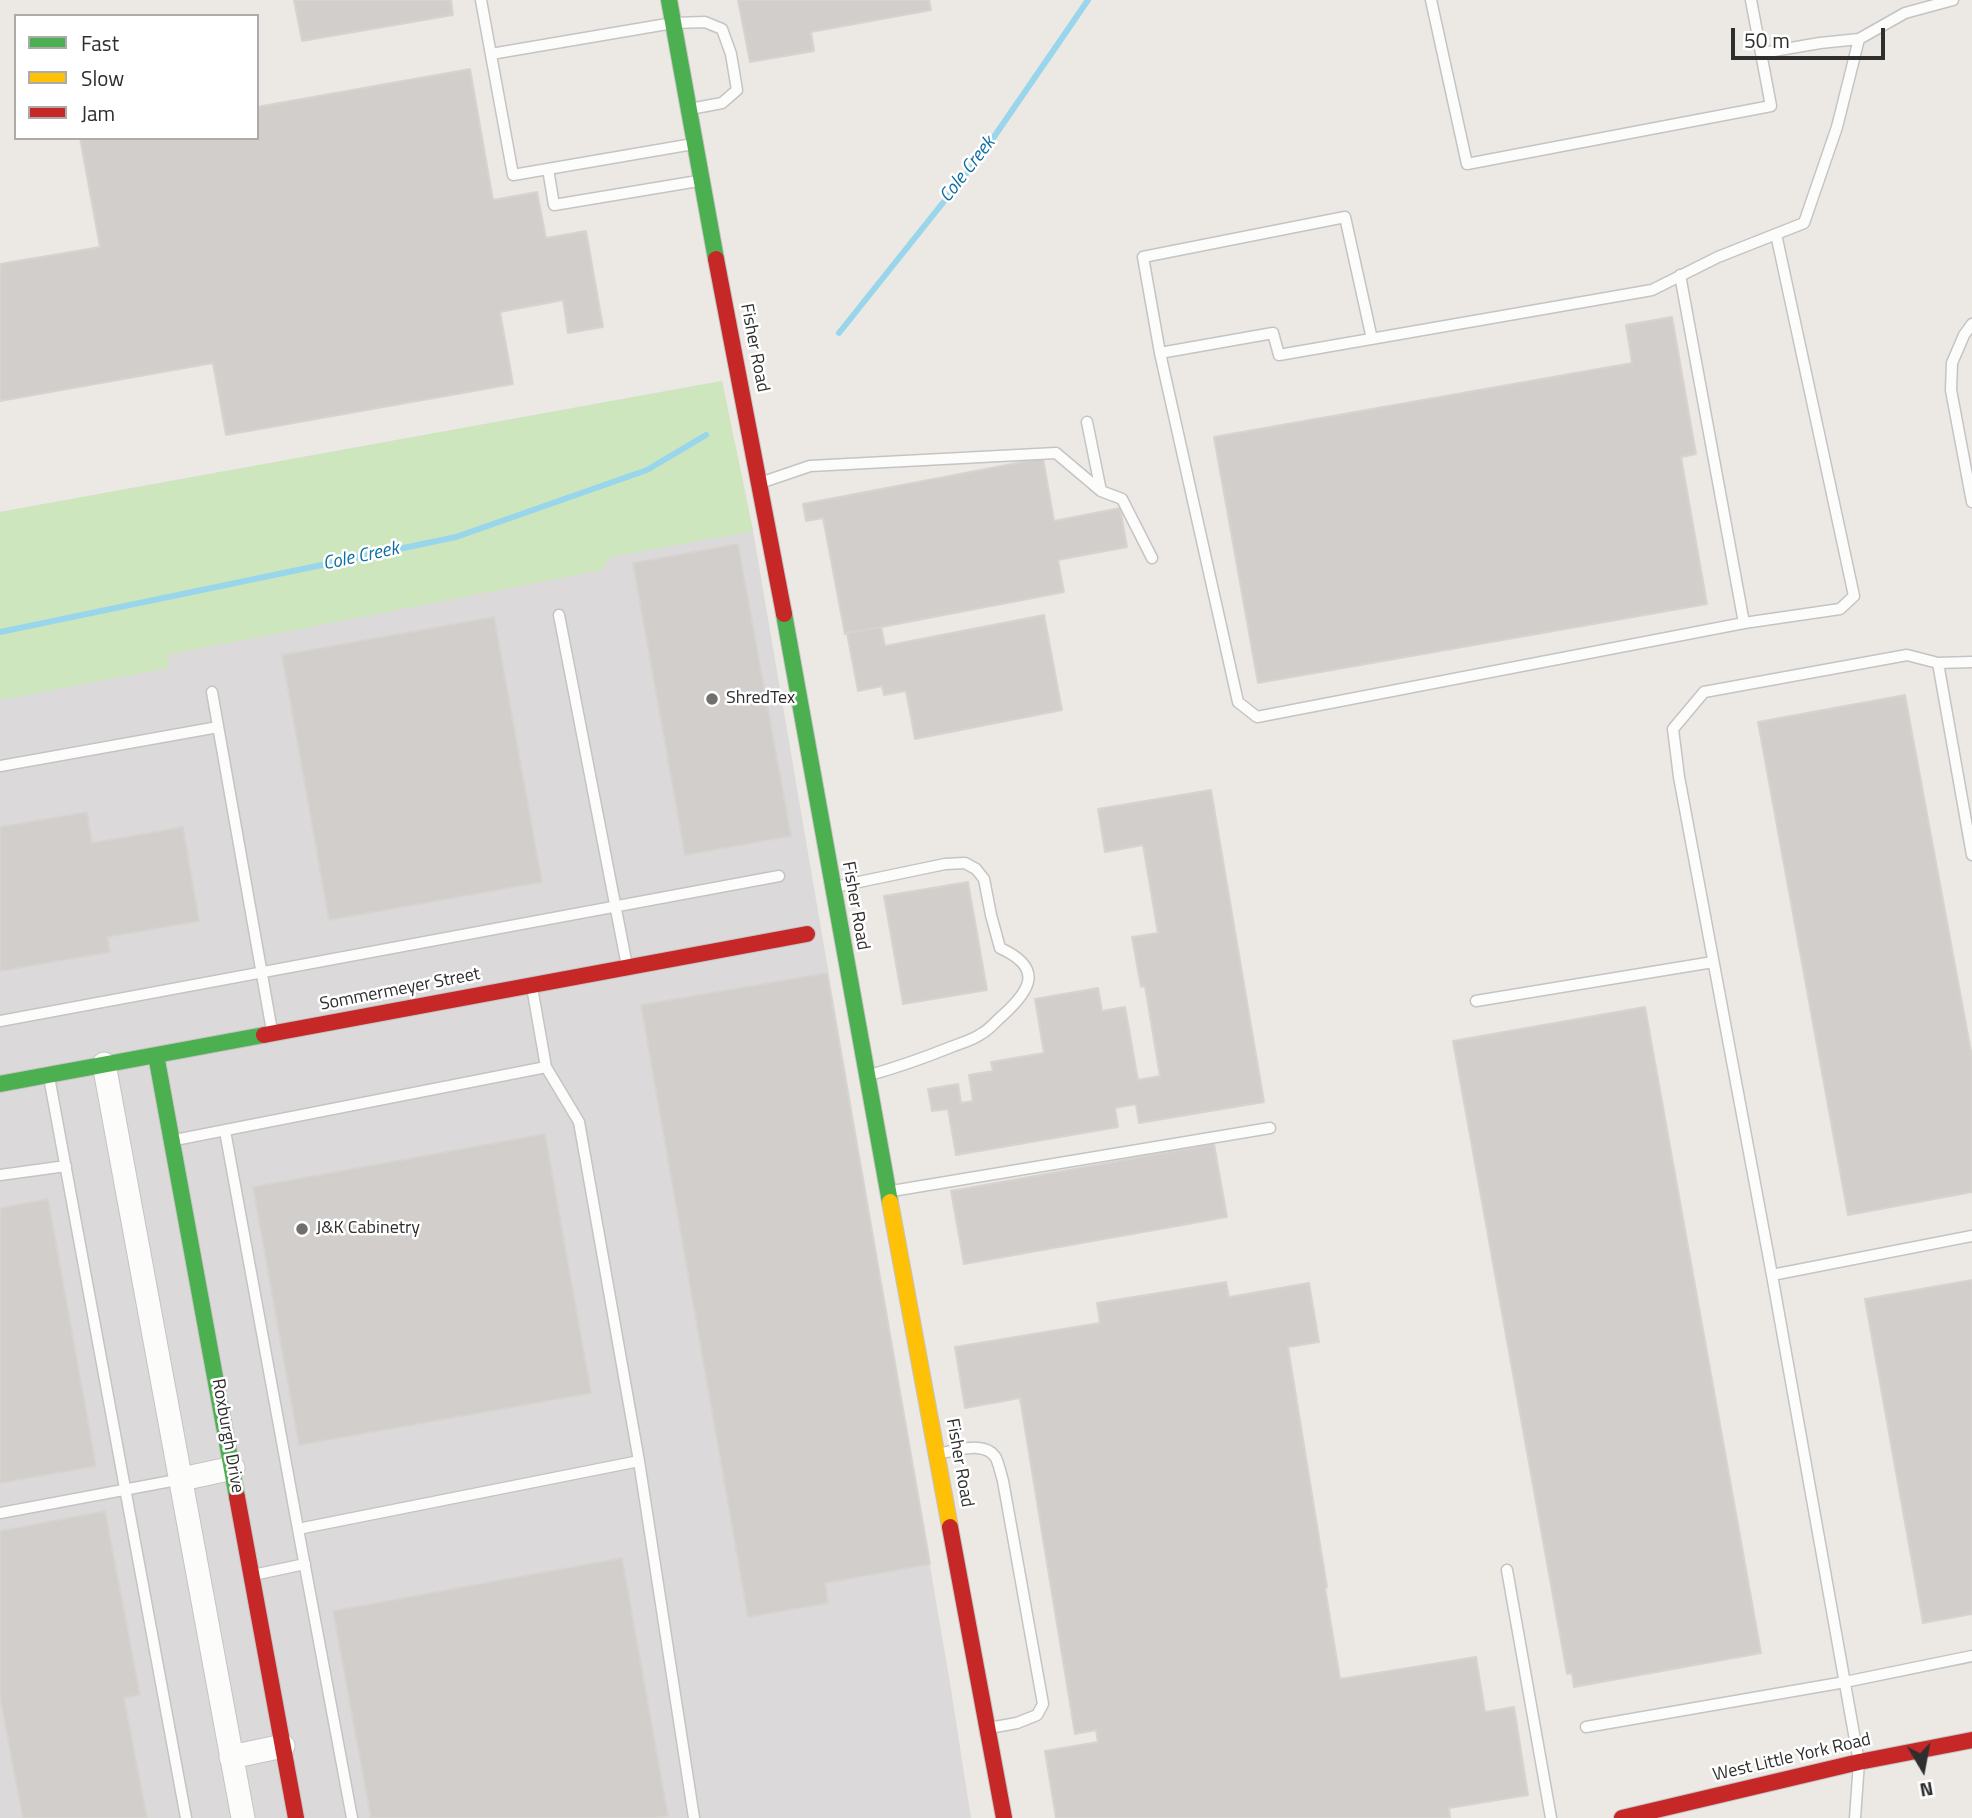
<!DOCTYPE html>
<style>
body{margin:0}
#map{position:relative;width:1972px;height:1818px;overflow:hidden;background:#ece8e4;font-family:"Titillium Web",sans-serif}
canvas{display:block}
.legend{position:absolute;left:14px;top:14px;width:245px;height:126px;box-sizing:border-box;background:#fff;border:2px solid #ababab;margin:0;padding:9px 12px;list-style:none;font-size:21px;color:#2e2e2e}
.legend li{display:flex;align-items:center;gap:14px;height:35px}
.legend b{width:35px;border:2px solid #ababab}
.north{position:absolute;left:1888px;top:1734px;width:70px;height:70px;-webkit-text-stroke:5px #fff;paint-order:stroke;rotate:170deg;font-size:19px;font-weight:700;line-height:28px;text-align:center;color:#2e2e2e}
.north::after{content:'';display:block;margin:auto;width:24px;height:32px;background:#2e2e2e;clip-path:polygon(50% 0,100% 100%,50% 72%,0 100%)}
.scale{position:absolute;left:1731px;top:28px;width:154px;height:32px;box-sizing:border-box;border:4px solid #2e2e2e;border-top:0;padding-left:9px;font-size:21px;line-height:24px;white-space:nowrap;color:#2e2e2e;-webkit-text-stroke:5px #fff;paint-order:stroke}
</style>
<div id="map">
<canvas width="1972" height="1818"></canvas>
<ul class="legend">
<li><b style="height:9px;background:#4caf50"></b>Fast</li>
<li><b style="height:9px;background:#ffc107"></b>Slow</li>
<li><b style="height:9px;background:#c62828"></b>Jam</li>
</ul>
<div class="north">N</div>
<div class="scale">50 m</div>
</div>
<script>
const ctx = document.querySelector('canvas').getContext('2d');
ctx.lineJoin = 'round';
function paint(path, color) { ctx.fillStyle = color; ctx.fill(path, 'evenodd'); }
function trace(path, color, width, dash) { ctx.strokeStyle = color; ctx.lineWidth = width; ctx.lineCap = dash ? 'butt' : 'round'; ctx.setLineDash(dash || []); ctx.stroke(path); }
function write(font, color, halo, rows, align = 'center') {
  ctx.font = font + ' "Titillium Web",sans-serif'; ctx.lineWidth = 5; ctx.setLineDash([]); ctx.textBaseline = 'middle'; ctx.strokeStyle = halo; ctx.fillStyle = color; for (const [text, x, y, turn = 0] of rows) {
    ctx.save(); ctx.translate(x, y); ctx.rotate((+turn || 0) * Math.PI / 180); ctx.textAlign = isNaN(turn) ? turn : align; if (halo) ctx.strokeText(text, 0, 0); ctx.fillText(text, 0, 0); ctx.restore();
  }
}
paint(new Path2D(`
 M722,381L753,531L950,1683L971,1818H0V512Z`), '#dcd9db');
paint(new Path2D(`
 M722,381L753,531L610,557L602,570L167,655L169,668L0,700V512Z`), '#cee6be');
trace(new Path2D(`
 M839,333L985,150L1088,0
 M0,632L456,537L647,470L706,435`), '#99d6ec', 6);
const building = new Path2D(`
 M294,0H451L453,15L302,41Z
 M738,0H929L931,10L811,32L814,51L750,62Z
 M470,69L493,200L537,192L546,238L586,231L603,327L568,333L563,300L500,312L513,384L226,435L213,363L0,401V264L100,247L80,138H257V107Z
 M1672,317L1696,454L1681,457L1707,604L1258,683L1214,437L1632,363L1626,325Z
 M1043,458L1054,521L1120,508L1127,547L1058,560L1064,592L845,634L823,518L806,521L803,504Z
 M738,544L791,836L685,855L633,563Z
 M1044,615L1062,710L915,739L906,691L884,695L882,686L858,691L847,633L881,627L885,646Z
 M494,617L542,882L329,920L282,655Z
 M1905,695L1972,1057V1192L1848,1215L1758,722Z
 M1211,790L1264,1102L1139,1123L1136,1104L1115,1108L1118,1127L956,1155L948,1109L932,1111L928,1089L958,1084L961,1103L973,1101L969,1075L993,1071L991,1062L1044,1053L1035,999L1098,988L1102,1011L1125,1007L1138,1080L1160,1076L1145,986L1141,987L1132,937L1158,933L1143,845L1105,852L1098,809Z
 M87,812L92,843L183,827L199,921L107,937L110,952L0,971V827Z
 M968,882L987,990L903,1004L884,896Z
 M827,973L930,1564L825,1583L828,1603L748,1617L641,1005Z
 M1645,1007L1761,1653L1574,1687L1572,1673L1567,1674L1453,1041Z
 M545,1134L591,1393L299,1445L253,1187Z
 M1214,1144L1227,1217L964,1264L951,1191Z
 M48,1199L96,1466L0,1483V1208Z
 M1972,1280V1614L1923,1623L1865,1299Z
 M1226,1282L1229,1297L1309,1283L1319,1342L1288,1347L1327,1587L1325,1588L1340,1679L1476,1657L1485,1712L1514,1707L1528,1795L1449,1808L1450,1818H1056L1045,1751L1098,1742L1096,1730L1075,1734L1020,1398L965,1408L955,1347L1100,1323L1097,1303Z
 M105,1511L140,1695L124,1698L147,1818H23L0,1697V1531Z
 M622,1558L668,1816L655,1818H371L333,1611Z`);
paint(building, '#d1cecb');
trace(building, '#d7d4d0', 2);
const lane = new Path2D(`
 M481,0L513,175L693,144
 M1431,0L1467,164L1771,106L1751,0
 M1762,53L1820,43L1859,39L1905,13L1953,0
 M491,54L673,23L705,22L722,29L731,54L737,90L722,103L690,109
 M548,169L554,205L698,181
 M1972,324L1964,335L1952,363L1951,390L1972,502
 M1372,339L1345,217L1143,257L1160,353L1273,333L1279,355L1652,290L1718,257L1804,223L1837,127L1859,39
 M1160,353L1238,702L1257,717L1744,623L1680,275
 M1087,422L1101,491L1122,499L1152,558
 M763,482L810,466L1056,453L1101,491
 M559,615L627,966
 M1744,623L1840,609L1854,596L1776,234
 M1938,663L1972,855
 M212,692L272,1031
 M0,766L218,727
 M835,887L945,864L965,863L976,869L984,879L991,915L1000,948C1044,968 1031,990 1002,1016C995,1022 989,1030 981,1034C973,1040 961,1043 951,1047C924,1058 898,1067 870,1075
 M532,987L546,1067L579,1122L639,1461L694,1818
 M1476,1001L1713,962
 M0,1021L779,876
 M49,1077L186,1818
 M225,1131L298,1529
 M175,1140L546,1067
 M0,1175L66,1166
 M892,1191L1270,1128
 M1772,1275L1972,1236
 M940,1453C956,1451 986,1440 996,1458C999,1465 1001,1474 1003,1481L1043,1704L1037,1715L1017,1723L989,1728
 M0,1513L182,1479
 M1507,1570L1551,1818
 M253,1575L305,1564
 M1586,1727L1845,1682L1972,1656
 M352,1818L298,1529L639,1461
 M1855,1818L1859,1762L1772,1275L1679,777L1673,729L1704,692L1907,655L1938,663L1972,662`);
const street = new Path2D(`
 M104,1064L243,1818
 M182,1479L233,1468
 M231,1757L283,1746`);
const fast = new Path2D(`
 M669,0L716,259
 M784,614L890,1202
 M156,1055L237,1497
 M0,1084L264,1035`);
const slow = new Path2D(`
 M890,1202L950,1527`);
const jam = new Path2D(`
 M716,259L784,614
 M264,1035L807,934
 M237,1497L296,1818
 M950,1527L1004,1818
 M1622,1818L1859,1762L1972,1740`);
trace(lane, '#c5c4c5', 13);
trace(street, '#c5c4c5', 25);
trace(fast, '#c5c4c5', 18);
trace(slow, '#c5c4c5', 18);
trace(jam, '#c5c4c5', 18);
trace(lane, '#fcfcfb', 10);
trace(street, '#fcfcfb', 23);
trace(fast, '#4caf50', 16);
trace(slow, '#ffc107', 16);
trace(jam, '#c62828', 16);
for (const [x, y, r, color] of [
 [712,699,7,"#706f6e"],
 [302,1229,7,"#706f6e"]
]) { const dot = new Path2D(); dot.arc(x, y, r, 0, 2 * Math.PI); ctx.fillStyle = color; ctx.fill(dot); trace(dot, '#fff', 2.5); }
write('18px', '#2e2e2e', '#fff', [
 ["Fisher Road",754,348,79],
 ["Fisher Road",855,906,80],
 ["Sommermeyer Street",400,990,-11],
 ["Roxburgh Drive",227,1436,80],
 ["Fisher Road",959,1463,80],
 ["West Little York Road",1792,1758,-13]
]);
write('18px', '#2e2e2e', '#fff', [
 ["ShredTex",726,699],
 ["J&K Cabinetry",316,1229]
], 'left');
write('italic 19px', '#0d6fa3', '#fff', [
 ["Cole Creek",968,170,-52],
 ["Cole Creek",361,557,-12]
]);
</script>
